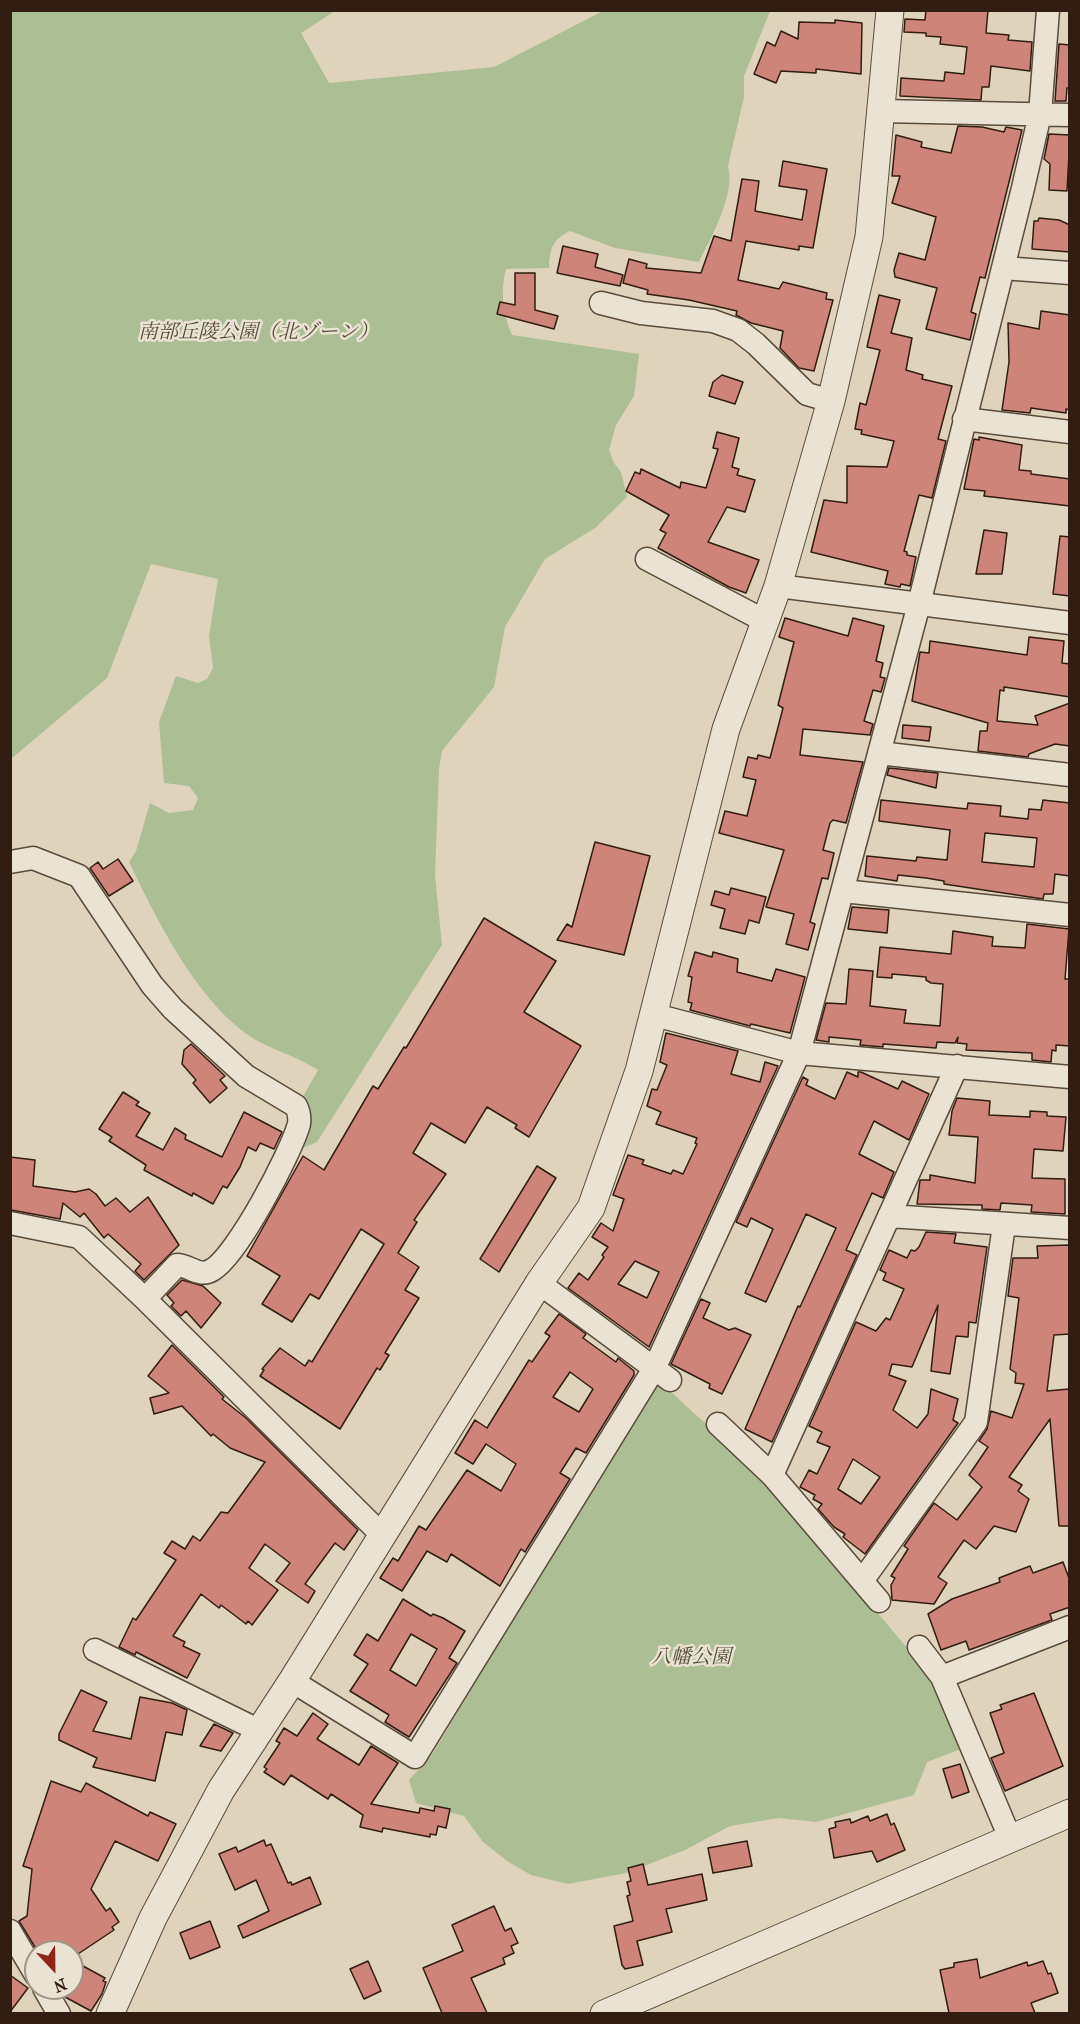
<!DOCTYPE html>
<meta charset="utf-8">
<style>
body{margin:0}
#map{position:relative;width:1080px;height:2024px;overflow:hidden;background:#dfd4bb;font-family:"IM FELL French Canon",serif}
canvas{display:block}
.frame{position:absolute;inset:0;border:12px solid #311d11;pointer-events:none}
.north{position:absolute;left:24px;top:1940px;width:60px;height:60px;box-sizing:border-box;background:#eae3d3;border:2px solid #a09485;border-radius:50%;rotate:158deg;font-size:16px;font-weight:700;line-height:24px;text-align:center;color:#311d11}
.north::after{content:'';display:block;margin:auto;width:21px;height:27px;background:#8f2418;clip-path:polygon(50% 0,100% 100%,50% 72%,0 100%)}
</style>
<div id="map">
<canvas width="1080" height="2024"></canvas>
<div class="frame"></div>
<div class="north">N</div>
</div>
<script>
const ctx = document.querySelector('canvas').getContext('2d');
ctx.lineJoin = 'round';
function paint(path, color) { ctx.fillStyle = color; ctx.fill(path, 'evenodd'); }
function trace(path, color, width, dash) { ctx.strokeStyle = color; ctx.lineWidth = width; ctx.lineCap = dash ? 'butt' : 'round'; ctx.setLineDash(dash || []); ctx.stroke(path); }
function write(font, color, halo, rows, align = 'center') {
  ctx.font = font + ' "IM FELL French Canon","Noto Serif JP",serif'; ctx.lineWidth = 5; ctx.setLineDash([]); ctx.textBaseline = 'middle'; ctx.strokeStyle = halo; ctx.fillStyle = color; for (const [text, x, y, turn = 0] of rows) {
    ctx.save(); ctx.translate(x, y); ctx.rotate((+turn || 0) * Math.PI / 180); ctx.textAlign = isNaN(turn) ? turn : align; if (halo) ctx.strokeText(text, 0, 0); ctx.fillText(text, 0, 0); ctx.restore();
  }
}
paint(new Path2D(`
 M11,11H335L301,33L329,83L494,67L603,11H770L744,76V97L728,166C736,194 711,237 699,262L615,248L570,231C552,240 550,248 549,268L506,269C500,291 503,315 512,335L639,354L634,396L616,425L609,450L614,463L621,472L627,497L595,528L545,559L505,627L494,687L442,751L439,769L435,875L442,945L317,1142L293,1152L300,1102L318,1070C298,1057 276,1051 256,1040C199,1006 157,920 129,862L136,851L150,803L169,813L193,810L198,798L189,786L164,783L159,722L176,676L198,683L207,679L213,668L209,636L218,579L151,564L107,678L11,759Z
 M653,1382H660L764,1477L933,1679L961,1749L927,1762L914,1795L816,1822L779,1818L730,1826L685,1850L626,1873L568,1884L531,1875L507,1861L483,1842L464,1816L416,1803L409,1780L432,1755Z`), '#acbe94');
const building = new Path2D(`
 M926,10H988L986,33L1009,35L1008,40L1032,42L1030,71L991,66L989,87H982L981,100L900,96L901,78L944,81L945,72L964,74L967,47L940,44L941,37L926,36V33L904,32L905,19L925,20Z
 M835,20L862,23L861,74L816,69V73L781,71L776,83L754,74L767,42L775,46L781,31L798,39L799,22L835,23Z
 M1059,44L1070,45V88H1067L1066,101H1055Z
 M958,126L982,127L1004,132L1006,127L1022,130L985,278L980,277L971,312L976,314L970,340L926,329L937,288L895,277L894,270L899,253L925,260L936,217L892,203L900,176H892L896,135L922,142L921,147L951,153Z
 M1049,134L1070,135L1067,191L1049,190L1050,164L1044,159Z
 M783,161L827,169L813,248L799,246V250L746,241L738,280L779,289L783,282L827,293L826,299L833,300L814,371L799,368L780,348L783,331L751,323L736,315L737,311L689,300L647,294L648,290L623,283L629,259L647,264L646,268L701,273L714,236L731,241L742,179L759,181L755,211L802,220L807,190L779,186Z
 M1039,218L1059,220L1070,225V252L1032,249L1034,221H1038Z
 M563,246L598,254L595,267L623,275L620,286L557,273Z
 M515,273H535V310L558,316L554,329L497,314L500,302L515,305Z
 M879,295L900,300L891,333L912,338L906,370L923,375L922,379L952,386L938,439L946,441L932,498L919,495L904,551L907,552V555L916,557L910,586L901,584L900,587L885,584L888,571L811,552L824,500L847,503V466L887,467L894,441L861,434L862,430L855,429L860,403L866,405L880,350L867,347Z
 M1041,311L1070,315V410L1066,409V413L1031,408L1030,413L1002,410L1009,362L1008,323L1039,329Z
 M722,375L743,382L735,404L709,396L713,382Z
 M717,432L739,438L732,467L739,469L737,475L755,480L745,512L727,507L708,542L759,560L746,593L729,587L658,548L666,533L660,530L669,515L626,491L635,472L640,474L641,469L680,488L681,482L706,488L718,449L713,448Z
 M979,437L1022,445L1019,470L1031,471V474L1070,479V506L984,496L985,491L964,489L974,439L979,440Z
 M984,530L1007,533L1002,574H976Z
 M1060,536L1070,537V596L1053,594Z
 M785,618L848,636L853,618L884,626L876,661L883,663L880,677L885,678L881,692L873,690L864,721L873,724L870,735L803,729L800,755L863,762L846,823L833,820L830,823L823,850L834,853L828,879L822,878L810,922L815,924L808,950L786,944L794,914L766,907L784,850L719,833L725,811L747,816L756,780L743,777L748,757L757,759L758,755L770,758L783,708L778,705L794,642L779,637Z
 M1029,637L1064,641L1062,663L1070,664V697L1004,687V691L1000,690L997,721L1038,725L1035,716L1070,703V746L1055,744L1029,754L1028,757L978,751L980,731H987L988,723L912,701L920,652L929,653L930,641L1027,655Z
 M903,725L931,727L929,741L902,738Z
 M889,768L938,773L936,788L887,775Z
 M881,800L967,809L968,803L1001,806L1000,816L1028,819L1029,809L1041,810L1043,800L1070,803V876L1055,874L1053,894H1044L1043,899L944,884V881L926,878L898,875L897,881L865,876L867,856L916,861L917,857L947,860L950,830L879,821ZM985,833L1037,838L1034,867L982,862Z
 M595,842L650,856L624,955L557,940L567,924L572,927Z
 M118,859L133,881L109,896L90,868L98,862L103,869Z
 M731,888L766,897L759,923L749,920L745,934L720,928L725,909L711,905L715,891L729,895Z
 M852,907L889,910L887,933L848,929Z
 M484,918L556,961L524,1012L581,1046L529,1137L515,1128L517,1125L487,1107L465,1143L431,1123L413,1153L446,1174L414,1220L417,1222L398,1253L419,1267L405,1290L419,1298L385,1353L389,1355L380,1370L377,1368L340,1429L260,1376L264,1370L262,1369L280,1348L305,1366L309,1360L312,1362L384,1244L361,1229L319,1299L310,1294L292,1322L262,1304L280,1276L247,1256L303,1156L324,1170L373,1086L378,1089L404,1047L406,1048Z
 M1027,924L1069,929L1065,979H1070V1046L1056,1045V1051L1052,1050L1051,1062L1032,1060V1053L966,1050L967,1044L957,1043L958,1037L955,1043L937,1042L936,1048L883,1044V1047L860,1045L861,1040L829,1037V1042L816,1040L826,1003L846,1004L849,969L873,971L870,1006L906,1010L904,1023L940,1026L943,984L931,983L926,980V977L892,974V978L877,977L880,947L951,954L953,931L993,937L992,946L1025,948Z
 M695,952L712,957L713,952L738,959L737,972L772,981L776,969L805,977L790,1033L751,1024L750,1026L690,1010L692,1003L688,1002L692,977L688,976Z
 M666,1033L738,1051L731,1074L760,1082L765,1062L778,1066L649,1347L568,1288L579,1273L588,1280L604,1257L602,1255L608,1247L592,1237L601,1223L613,1231L624,1199L613,1195L628,1155L644,1160L642,1164L671,1174L673,1170L683,1174L697,1144L695,1143L697,1138L656,1124L661,1112L647,1106L652,1089L657,1090L667,1065L660,1062ZM635,1261L659,1272L647,1298L618,1284Z
 M191,1044L225,1076L220,1080L227,1088L210,1103L193,1083L196,1080L182,1064L184,1050Z
 M847,1072L858,1077V1072H861L898,1089L902,1081L929,1094L909,1140L874,1121L859,1154L894,1172L883,1198L872,1193L846,1250L857,1255L772,1442L745,1429L798,1306L800,1307L836,1228L806,1214L766,1302L745,1293L773,1229L751,1218L747,1227L736,1222L803,1077L808,1080L806,1085L835,1099Z
 M123,1092L139,1102L136,1105L150,1113L136,1136L163,1150L175,1128L186,1135L185,1139L222,1157L244,1112L282,1132L274,1149L260,1143L256,1151L248,1147L240,1167L227,1188L223,1186L213,1204L193,1193L192,1196L144,1170L146,1165L109,1141L112,1137L99,1129Z
 M957,1098L990,1101L989,1115L1030,1117V1111L1047,1112V1116L1066,1117L1063,1151L1034,1149L1032,1178L1065,1179V1214L1031,1212L1032,1205L1001,1203L1000,1210L982,1209V1205L917,1204L920,1180H930V1175L975,1183L978,1137L949,1135L952,1111Z
 M10,1157L35,1160L33,1186L75,1192L89,1189L96,1194L105,1206L116,1198L130,1212L148,1197L179,1245L144,1280L135,1271L141,1264L108,1234L104,1238L84,1213L80,1217L63,1203L60,1219L11,1210Z
 M537,1166L556,1178L499,1272L480,1259Z
 M926,1232L956,1234L954,1243L987,1247L976,1323L969,1322L968,1337L956,1336L950,1374L931,1371L938,1305L912,1367L892,1364L889,1375L906,1381L893,1410L917,1428L928,1414L931,1389L958,1399L953,1420L958,1423L865,1554L843,1537L845,1534L834,1527L818,1509L822,1504L813,1499L815,1495L800,1487L809,1470L817,1474L830,1447L817,1442L822,1432L809,1426L856,1322L876,1331L886,1318L890,1320L904,1289L883,1280L886,1273L880,1270L889,1250L907,1258L911,1250L915,1251L919,1247ZM853,1459L880,1477L861,1504L838,1489Z
 M1070,1245V1334L1054,1335L1047,1391L1069,1389L1070,1526H1059L1050,1419L1009,1477L1022,1485L1018,1491L1029,1499L1016,1532L994,1526L976,1549L964,1540L938,1577L947,1583L934,1604L892,1600L891,1585L895,1578L891,1576L908,1549L904,1546L934,1503L957,1520L982,1487L969,1475L988,1447L979,1441L987,1429L991,1411L1012,1418L1024,1384L1015,1383L1016,1373L1010,1369L1019,1298L1008,1296L1013,1258H1038L1037,1246Z
 M182,1280L203,1286L221,1303L201,1328L186,1311L181,1316L171,1306L174,1303L167,1295Z
 M701,1299L710,1303L703,1318L729,1330L735,1328L751,1335L722,1394L709,1388L710,1384L671,1364Z
 M559,1314L586,1334L583,1338L616,1362L618,1358L634,1371V1375L586,1453L576,1448L560,1473L570,1479L525,1552L521,1549L500,1586L451,1554L447,1562L427,1551L402,1591L380,1578L393,1558L398,1561L419,1526L426,1530L467,1470L501,1491L516,1464L486,1444L473,1464L455,1453L475,1420L487,1428L529,1360L532,1362L550,1336L545,1333ZM570,1372L593,1389L579,1412L553,1397Z
 M172,1345L224,1397L222,1399L246,1418L358,1530L344,1550L335,1543L305,1584L315,1591L308,1603L276,1581L290,1563L265,1544L249,1568L278,1590L252,1625L248,1621L246,1624L221,1605L219,1608L201,1594L173,1636L185,1642L183,1646L200,1654L187,1678L136,1652L135,1655L119,1647L133,1618L136,1620L176,1560L164,1553L172,1541L185,1549L193,1536L200,1541L221,1512L228,1513L265,1462L230,1448L213,1434L211,1436L182,1406L154,1414L150,1398L169,1393L148,1376Z
 M1063,1562L1070,1581V1607L1050,1614L1052,1620L969,1650L966,1641L941,1650L928,1614L952,1599L1000,1582L999,1578L1030,1566L1033,1573Z
 M403,1599L431,1616L433,1614L443,1618L465,1631L449,1658L457,1663L409,1737L385,1722L389,1715L350,1691L368,1664L354,1655L367,1634L378,1641ZM411,1634L437,1649L416,1686L390,1670Z
 M81,1690L107,1702L93,1731L131,1739L140,1697L172,1703L187,1710L182,1735L166,1732L155,1781L93,1767L97,1758L59,1740V1734Z
 M1034,1693L1063,1766L1005,1791L991,1758L1004,1753L990,1713L1002,1709L1000,1705Z
 M313,1713L328,1724L317,1739L359,1765L371,1746L398,1763L371,1804L419,1813L420,1808L434,1811L435,1806L450,1809L446,1828L438,1826L436,1835L430,1834V1837L383,1828L382,1832L360,1827L363,1815L331,1794L328,1799L291,1775L284,1785L264,1772L267,1769L264,1767L280,1743L276,1741L284,1728L297,1736Z
 M214,1724L233,1733L221,1751L200,1746Z
 M960,1764L969,1792L952,1798L943,1769Z
 M51,1781L81,1792L86,1783L148,1816L150,1812L176,1824L158,1861L115,1841L91,1889L106,1911L110,1908L119,1922L112,1927L114,1930L72,1958V1952H38L19,1921L27,1916L32,1869L23,1866Z
 M887,1814L891,1825L894,1823L905,1850L877,1862L872,1851L834,1858L829,1829L836,1827L835,1822L850,1819L851,1823L868,1816L870,1821Z
 M264,1840L266,1846L271,1844L288,1883L291,1882L292,1885L310,1877L321,1904L243,1938L238,1926L269,1911L256,1880L235,1890L219,1854L236,1847L238,1852Z
 M747,1841L752,1866L713,1873L708,1848Z
 M643,1864L648,1885L702,1874L707,1900L666,1909L672,1932L637,1941L643,1965L625,1969L622,1965L614,1926L633,1921L627,1896L630,1895L627,1882L631,1881L628,1868Z
 M494,1906L505,1931L511,1928L518,1943L511,1946L514,1953L503,1958L505,1964L471,1978L487,2013H442L423,1968L463,1951L452,1925Z
 M210,1921L220,1947L190,1959L180,1933Z
 M977,1959L980,1978L1027,1962L1028,1966L1043,1961L1048,1974L1051,1973L1058,1993L1031,2003L1035,2013H949L940,1970L954,1967V1963Z
 M72,1960L105,1978L103,1981L106,1982L102,1994L91,2011L65,1997L62,1992L72,1988Z
 M368,1961L381,1991L364,1999L350,1969Z
 M10,1975L28,1988L10,2012Z`);
paint(building, '#ce8479');
trace(building, '#311d11', 1.5);
const minor = new Path2D(`
 M881,111L1070,115
 M1003,268L1070,273
 M601,303L641,313L713,321L738,330L756,344L807,394L831,401
 M964,419L1070,432
 M647,559L765,621
 M778,586L1070,623
 M879,753L1070,775
 M10,862L33,858L79,876L152,985L173,1009L246,1076L296,1106C299,1112 300,1117 299,1124C291,1153 237,1256 212,1270C199,1278 189,1265 177,1265L145,1299
 M843,891L1070,915
 M655,1015L799,1053L1070,1077
 M889,1216L1070,1228
 M10,1223L79,1237L145,1299L383,1536
 M539,1283L670,1380
 M718,1424L772,1475L879,1601
 M772,1475L957,1066
 M862,1581L976,1422L1004,1225
 M919,1647L942,1677L1010,1838
 M95,1650L260,1731
 M942,1677L1070,1627
 M292,1681L415,1757L655,1367L799,1053L919,604L1023,188L1040,114L1048,10
 M10,1931L36,1975
 M44,1988L59,2014`);
const tertiary = new Path2D(`
 M110,2014L153,1918L221,1790L292,1681L539,1283L591,1208L639,1071L726,729L778,586L831,401L869,237L890,10
 M604,2014L1070,1813`);
trace(minor, '#5c4b3c', 25);
trace(tertiary, '#5c4b3c', 29);
trace(minor, '#eae3d3', 22);
trace(tertiary, '#eae3d3', 27);
write('italic 20px', '#564d38', '#eae3d3', [
 ["南部丘陵公園（北ゾーン）",258,333],
 ["八幡公園",691,1658]
]);
</script>
